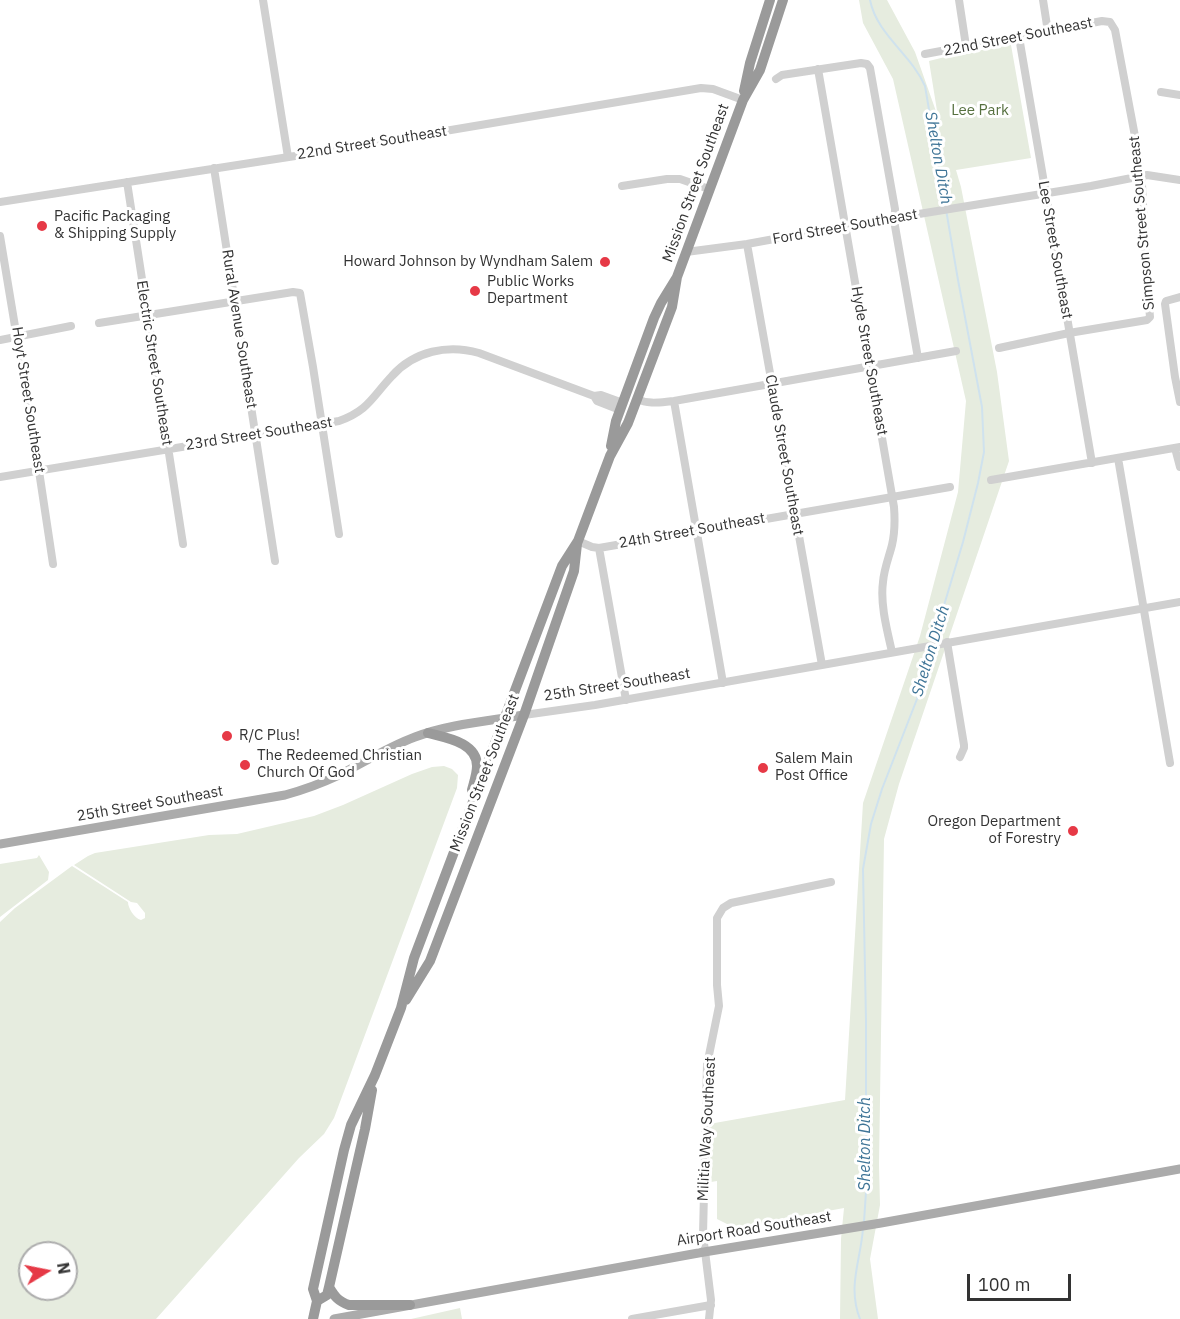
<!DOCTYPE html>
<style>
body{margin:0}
#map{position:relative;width:1180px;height:1319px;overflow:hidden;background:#fff;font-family:"IBM Plex Sans",sans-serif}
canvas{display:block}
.north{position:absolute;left:18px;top:1241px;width:60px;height:60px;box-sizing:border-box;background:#fff;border:2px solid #adadad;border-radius:50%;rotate:80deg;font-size:16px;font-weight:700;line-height:24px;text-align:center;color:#333}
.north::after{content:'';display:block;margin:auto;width:21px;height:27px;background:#e63946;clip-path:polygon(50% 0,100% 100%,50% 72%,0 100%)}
.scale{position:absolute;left:967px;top:1274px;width:104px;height:27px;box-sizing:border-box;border:3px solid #333;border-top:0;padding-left:8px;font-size:18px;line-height:21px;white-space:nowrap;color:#333;-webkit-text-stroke:4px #fff;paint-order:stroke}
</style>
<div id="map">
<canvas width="1180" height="1319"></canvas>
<div class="north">N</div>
<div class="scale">100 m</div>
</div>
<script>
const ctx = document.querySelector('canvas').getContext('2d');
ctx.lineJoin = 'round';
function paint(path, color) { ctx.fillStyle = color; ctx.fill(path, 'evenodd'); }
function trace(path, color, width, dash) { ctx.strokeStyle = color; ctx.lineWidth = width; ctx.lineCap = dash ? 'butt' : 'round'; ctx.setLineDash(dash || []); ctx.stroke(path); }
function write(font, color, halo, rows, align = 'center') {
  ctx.font = font + ' "IBM Plex Sans",sans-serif'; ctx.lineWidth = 6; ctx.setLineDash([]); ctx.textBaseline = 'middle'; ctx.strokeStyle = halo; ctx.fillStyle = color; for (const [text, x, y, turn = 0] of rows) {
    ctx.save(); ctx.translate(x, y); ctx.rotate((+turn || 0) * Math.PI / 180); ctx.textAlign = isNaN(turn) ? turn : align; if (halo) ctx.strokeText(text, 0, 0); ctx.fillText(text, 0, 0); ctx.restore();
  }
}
paint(new Path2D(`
 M859,0H887L915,52L938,117L929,61L957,54L1011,45L1031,158L956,170L961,187L997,372L1009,461L899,784L884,839L879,1165L880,1205L870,1259L878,1319H840L841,1239L844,1208L735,1228L717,1219V1181L711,1182L709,1124L845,1100L863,803L920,636L958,492L966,401L893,79L863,23Z
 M444,766L452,769L458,775L457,788L334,1118L324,1134L299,1158L156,1319H0V922L15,908L72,866L128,902C128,908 134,918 141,920L145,918V913L137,903L131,902L74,865L88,856L95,853L209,835L237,834L314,816L343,805L412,774L432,767ZM30,1253H66V1289H30Z
 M39,855L49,872L48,880L0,917V864L37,858Z
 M460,1308L462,1319H411Z`), '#e6ecdf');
trace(new Path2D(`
 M870,0C877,35 911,54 925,86L958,280L982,407L984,452L978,483L963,542L933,642
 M864,1222L866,1192V1021L863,869L871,824L882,789L917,699L932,648
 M860,1319C847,1286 861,1260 863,1228`), '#cfe2ee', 2);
trace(new Path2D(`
 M263,0L288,157
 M959,0L966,46
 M1043,0L1048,32
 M1019,37L1092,463
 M925,54L1102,21L1110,22L1115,30L1137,147L1142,184L1147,283L1150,317L1147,320L1069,333L999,348
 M818,69L894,507C895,520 895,532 892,545C889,557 884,569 883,582C880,604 887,630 892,652
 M776,79L782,75L861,63L867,64L870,68L895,209V226L918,358
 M1161,92L1180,95
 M214,168L275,561
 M127,182L183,544
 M622,186L667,179H680L709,189
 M0,202L308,154L701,88L713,89L743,100
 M0,236L39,471L53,564
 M747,244L822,665
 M686,252L747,244L845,226L1091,186L1147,175L1180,180
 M1180,297L1166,301L1165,304L1175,377L1180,402
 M99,323L293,292L300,293L313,367L339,534
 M0,340L71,326
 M594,396L601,395L623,403
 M637,399C649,405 661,402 674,401L956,351
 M674,401L723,683
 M1175,448L1180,467
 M1118,458L1170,763
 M0,477L339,421C369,410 372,397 392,376C414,351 448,344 479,353L594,396L597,401L620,410
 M991,480L1180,447
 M578,541L592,547L599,548L950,487
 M599,548L626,700
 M947,642L964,745V748L960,757
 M524,715L595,705L1180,602
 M632,1319L711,1305
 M709,1319L711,1300L703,1235L707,1065L719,1006L717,985V918L723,908L731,903L831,882`), '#d0d0d0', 8);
trace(new Path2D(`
 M0,844L285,795C303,790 320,784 337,776C363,763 388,747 415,737C449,724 489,721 524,715
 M334,1319L704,1252L881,1223L1180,1169`), '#ababab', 9);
trace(new Path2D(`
 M744,91L750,63L770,0
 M611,446L616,421L654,318L661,303L677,277L743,100L760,70L783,0
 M428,733C446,738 477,742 477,766C477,774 474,782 472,790
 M406,1000L430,961L524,715L574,571L577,544
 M329,1287C335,1297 338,1301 349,1305H410
 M317,1301L327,1295L329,1287L365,1129L372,1090
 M313,1319L317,1301L313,1289L344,1150L351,1125L375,1075L401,1008L414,958L562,566L578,541L610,456L628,423L672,307L677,277`), '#9a9a9a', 10);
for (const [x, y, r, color] of [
 [42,226,6,"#e63946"],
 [605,262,6,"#e63946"],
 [475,291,6,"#e63946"],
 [227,736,6,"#e63946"],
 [245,765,6,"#e63946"],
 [763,768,6,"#e63946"],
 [1073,831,6,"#e63946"]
]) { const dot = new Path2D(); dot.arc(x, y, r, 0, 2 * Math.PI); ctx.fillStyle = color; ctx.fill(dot); trace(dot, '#fff', 2); }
write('15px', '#333', '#fff', [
 ["22nd Street Southeast",1018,37,-11],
 ["22nd Street Southeast",372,143,-9],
 ["Mission Street Southeast",696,183,-70],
 ["Simpson Street Southeast",1142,223,-95],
 ["Ford Street Southeast",845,227,-10],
 ["Lee Street Southeast",1055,250,80],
 ["Rural Avenue Southeast",239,329,81],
 ["Hyde Street Southeast",869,361,80],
 ["Electric Street Southeast",154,363,81],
 ["Hoyt Street Southeast",28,400,81],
 ["23rd Street Southeast",259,434,-9],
 ["Claude Street Southeast",784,455,80],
 ["24th Street Southeast",692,531,-10],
 ["25th Street Southeast",617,685,-9],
 ["Mission Street Southeast",485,773,-69],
 ["25th Street Southeast",150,804,-10],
 ["Militia Way Southeast",707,1129,-87],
 ["Airport Road Southeast",754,1229,-9]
]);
write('15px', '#56703f', '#fff', [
 ["Lee Park",980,111]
]);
write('15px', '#333', '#fff', [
 ["Pacific Packaging",54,217],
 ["& Shipping Supply",54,234],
 ["Howard Johnson by Wyndham Salem",593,262,"right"],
 ["Public Works",487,282],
 ["Department",487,299],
 ["R/C Plus!",239,736],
 ["The Redeemed Christian",257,756],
 ["Church Of God",257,773],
 ["Salem Main",775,759],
 ["Post Office",775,776],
 ["Oregon Department",1061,822,"right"],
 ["of Forestry",1061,839,"right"]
], 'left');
write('italic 16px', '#3f7597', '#fff', [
 ["Shelton Ditch",938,158,80],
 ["Shelton Ditch",931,651,-73],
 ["Shelton Ditch",865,1144,-90]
]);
</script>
